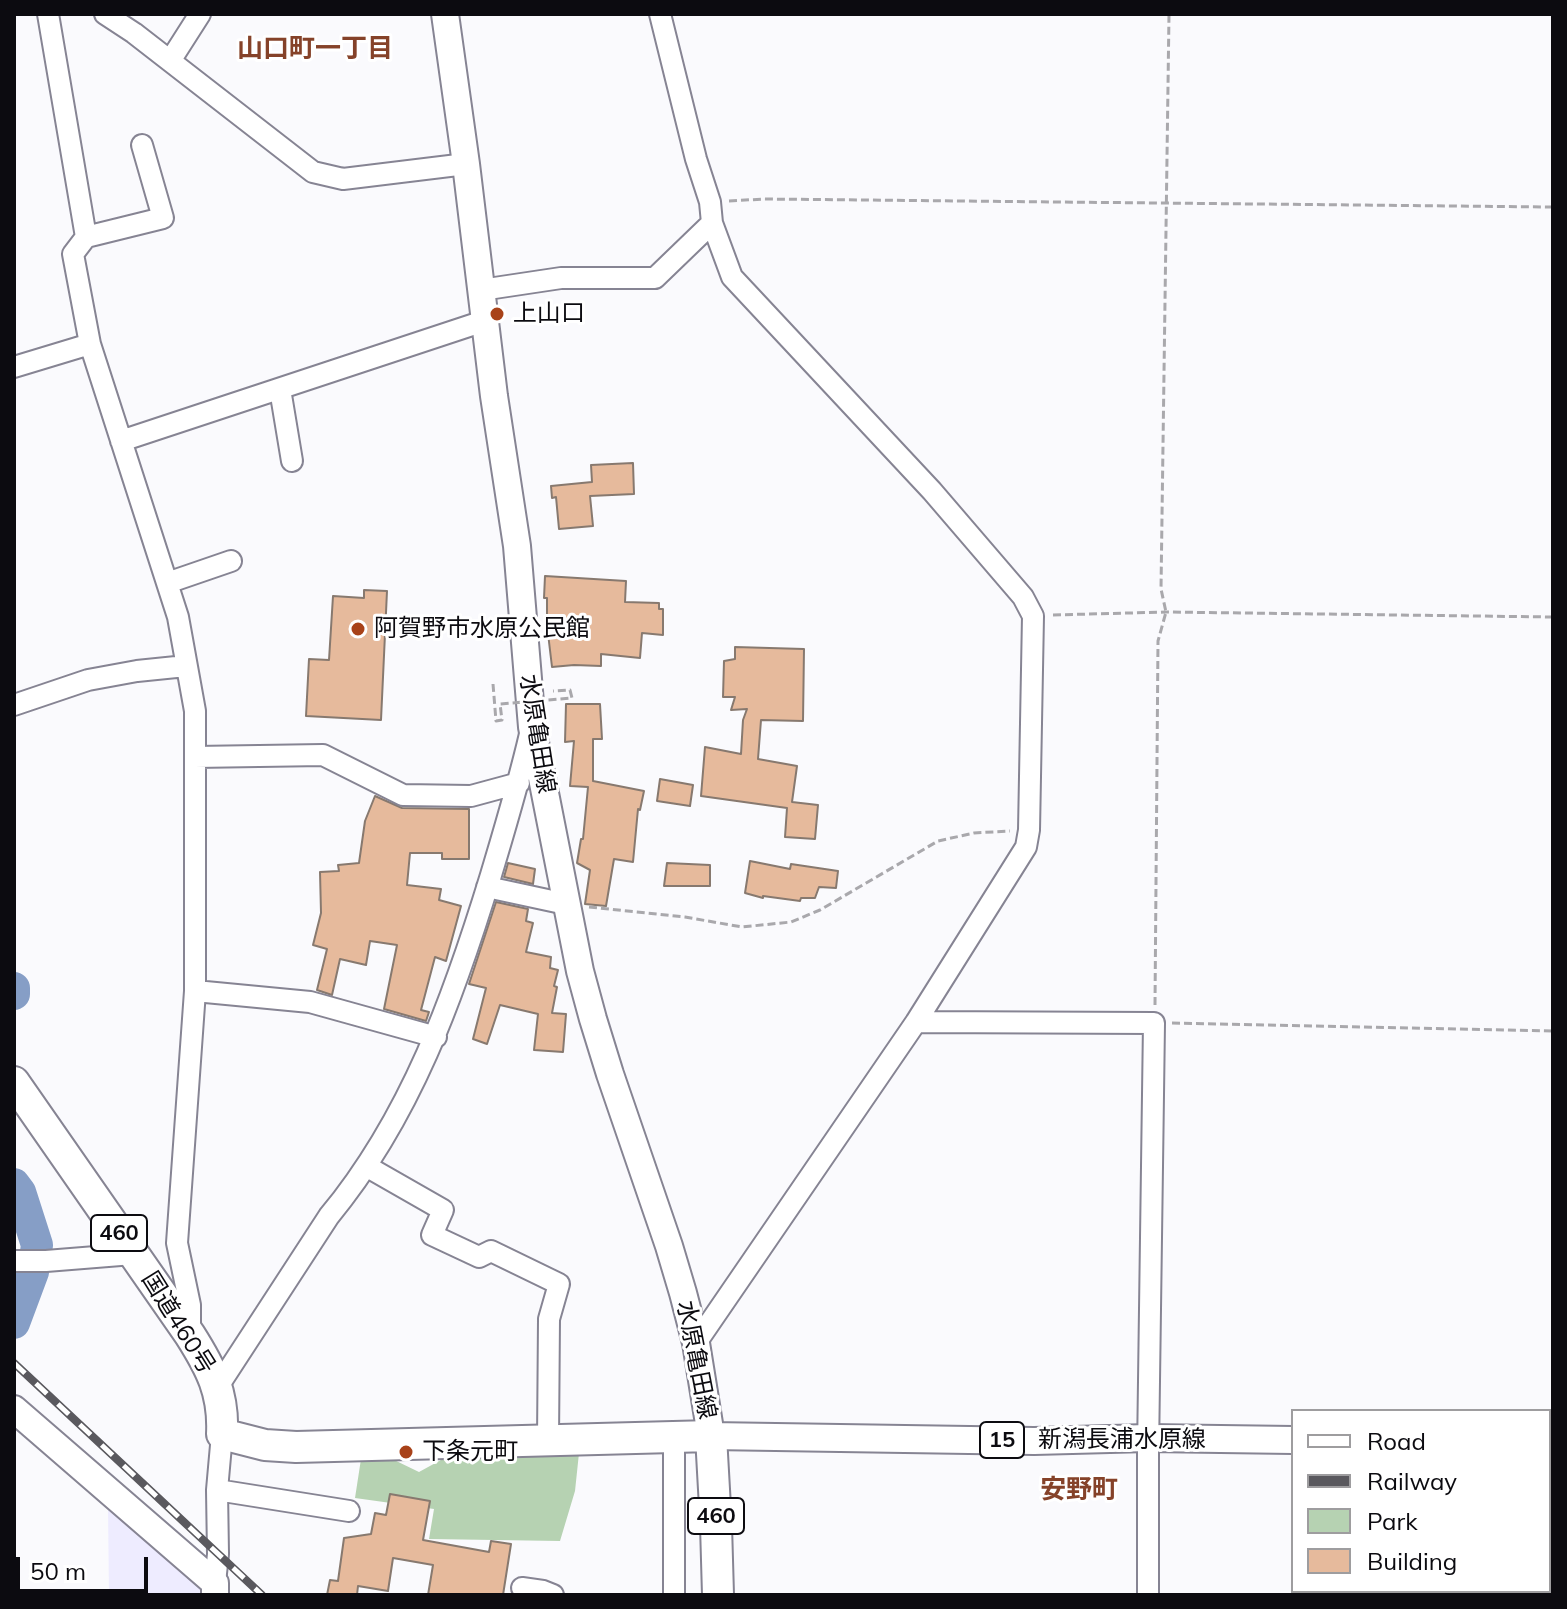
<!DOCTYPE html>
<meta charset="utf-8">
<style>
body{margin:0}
#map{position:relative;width:1567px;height:1609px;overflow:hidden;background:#fafafd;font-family:Mulish,sans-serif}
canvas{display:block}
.frame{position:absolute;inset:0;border:16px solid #0c0b10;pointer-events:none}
.legend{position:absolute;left:1291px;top:1409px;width:260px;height:184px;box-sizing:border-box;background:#fff;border:2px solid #9e9d9f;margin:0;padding:10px 14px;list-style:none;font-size:24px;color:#0c0b10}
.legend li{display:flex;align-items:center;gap:16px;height:40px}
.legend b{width:40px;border:2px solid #9e9d9f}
.scale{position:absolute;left:16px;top:1557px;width:132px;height:36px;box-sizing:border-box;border:4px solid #0c0b10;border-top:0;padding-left:10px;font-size:24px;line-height:28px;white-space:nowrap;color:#0c0b10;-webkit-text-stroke:6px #fff;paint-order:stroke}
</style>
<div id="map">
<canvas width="1567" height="1609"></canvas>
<div class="frame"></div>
<ul class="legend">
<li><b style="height:10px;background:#fff"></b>Road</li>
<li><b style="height:10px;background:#5a595e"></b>Railway</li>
<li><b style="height:22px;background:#b6d2b2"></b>Park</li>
<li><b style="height:22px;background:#e6ba9c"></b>Building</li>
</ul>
<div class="scale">50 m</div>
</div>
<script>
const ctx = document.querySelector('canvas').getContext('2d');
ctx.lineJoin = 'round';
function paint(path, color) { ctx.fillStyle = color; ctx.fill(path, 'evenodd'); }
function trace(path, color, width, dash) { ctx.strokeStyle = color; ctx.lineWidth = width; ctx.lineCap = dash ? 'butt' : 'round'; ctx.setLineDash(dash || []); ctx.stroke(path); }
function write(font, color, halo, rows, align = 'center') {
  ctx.font = font + ' Mulish,"Noto Sans JP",sans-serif'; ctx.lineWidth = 6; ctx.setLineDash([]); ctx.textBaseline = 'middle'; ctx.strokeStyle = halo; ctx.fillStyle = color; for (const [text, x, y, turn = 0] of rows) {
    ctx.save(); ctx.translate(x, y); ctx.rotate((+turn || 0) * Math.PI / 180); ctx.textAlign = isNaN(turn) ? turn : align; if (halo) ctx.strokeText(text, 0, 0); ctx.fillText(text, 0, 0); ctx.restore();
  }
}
paint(new Path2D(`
 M108,1509L223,1595H109Z`), '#eeecff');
paint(new Path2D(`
 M579,1453L575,1491L560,1541L429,1539L434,1509L355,1498L361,1459L388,1457L419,1472L450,1455Z`), '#b6d2b2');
trace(new Path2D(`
 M14,988V994
 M14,1184L20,1192L37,1245L33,1272L14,1323`), '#869ec6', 32);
const building = new Path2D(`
 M633,463L634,494L590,496L593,526L559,529L556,497L552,498L551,486L592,482L591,465Z
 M545,576L626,581L625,602L659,603V609H663V635L642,633L640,658L601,654V666L574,665L552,667L547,625V598H544Z
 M364,590L387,591L381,720L306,716L309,659L329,660L333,596L364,598Z
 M735,647L804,649L803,721L761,720L758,759L797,766L792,802L818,805L815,839L785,837L787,808L701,796L705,747L741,754L743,720L747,709L731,710L735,697H723L724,661L735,659Z
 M566,704H600L602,739H593V781L644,791L640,810L638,809L633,862L614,859L606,906L585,904L590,870L577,863L581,839H583L588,787L570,786L574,741L565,742Z
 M660,779L693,785L690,806L657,801Z
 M375,796L402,808L469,809V859H442V853H410L407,885L441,889L439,900L461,906L446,961L435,957L421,1010L429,1012L426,1021L384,1009L397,945L370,941L366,965L340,959L332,995L317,990L327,949L313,945L321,913L320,872L339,871L338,865L359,863L365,821Z
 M750,861L790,869L791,864L838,871L836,888L819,887L815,898H801L800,901L763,896V898L745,893Z
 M508,863L535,869L533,884L504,877Z
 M667,863L710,865V886H664Z
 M496,902L528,909L526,921L533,923L526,952L551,957L550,968L558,970L554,986L557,987L552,1013L566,1014L563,1052L534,1050L538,1014L500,1005L487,1044L473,1039L486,988L469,984Z
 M390,1494L430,1501L423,1540L489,1552L491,1541L511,1544L503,1595H428L433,1565L393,1558L388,1591L358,1586L357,1595H327L330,1580L338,1581L344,1538L371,1534L375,1513L386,1515Z`);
paint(building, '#e6ba9c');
trace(building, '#87796f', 2);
const minor = new Path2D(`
 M48,14L86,237
 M105,14L134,33L313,172L343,179L466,164
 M660,14L696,159L710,202L712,223L732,277L932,491L1023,597L1033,616L1029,830L1026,847L916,1022L696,1343
 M170,61L200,14
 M142,145L163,218L86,237L73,254L90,344L178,617L195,711V991L177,1243L190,1305V1335
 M481,290L561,278H655L712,223
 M14,367L90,344
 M280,389L292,461
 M121,441L484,321
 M167,583L231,561
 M14,705L88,680L137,671L186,666
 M195,757L323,755L403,795L471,796L519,783
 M487,887L566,904
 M195,991L310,1002L436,1037
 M916,1022L1154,1023L1148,1452V1595
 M366,1166L443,1210L432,1235L479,1257L491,1251L559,1284L549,1319L548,1440
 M14,1261H46L133,1254
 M217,1388L329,1216C411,1117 454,996 491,875C505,828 519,782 530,734
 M217,1490L349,1511
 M215,1583L218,1554L217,1490L222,1434
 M522,1588L543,1591L553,1595
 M674,1595V1437`);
const major = new Path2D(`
 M445,14L466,164L494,396L517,546L532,727L580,971L593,1019L610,1074L669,1246L683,1293L696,1343L711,1436L1034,1441L1148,1438L1293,1440
 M14,1409L215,1583V1595
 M1549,1444H1553`);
const highway = new Path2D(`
 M14,1082L190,1335C211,1368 224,1393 222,1434L265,1445L296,1447L711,1436L716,1525L718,1595`);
trace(minor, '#868493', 24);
trace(major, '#868493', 30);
trace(highway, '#868493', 34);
trace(new Path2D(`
 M729,201L764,199L1553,207
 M1053,615L1166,612L1553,617
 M589,907L685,917L742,927L791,922L820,910L938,841L974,833L1010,831
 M1155,1005L1158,641L1166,612L1161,589L1169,14
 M1172,1023L1553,1031`), '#a9a8ac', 3, [8, 4]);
trace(minor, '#fff', 20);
trace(major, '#fff', 26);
trace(highway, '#fff', 30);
const rail = new Path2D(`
 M14,1363L262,1595`);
trace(rail, '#5a595e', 8);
trace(rail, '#fff', 5, [15]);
trace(new Path2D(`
 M493,684L496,721L502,720L500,704L572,698L570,690L553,691`), '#a9a8ac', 3, [8, 4]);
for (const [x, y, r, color] of [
 [497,314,8,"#a84219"],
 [358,629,8,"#a84219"],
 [406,1452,8,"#a84219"]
]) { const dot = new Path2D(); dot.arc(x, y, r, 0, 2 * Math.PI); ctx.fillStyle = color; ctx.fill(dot); trace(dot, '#fff', 3); }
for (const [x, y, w] of [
 [119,1233,56],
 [1002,1440,44],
 [716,1516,56]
]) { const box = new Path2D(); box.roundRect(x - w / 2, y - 18, w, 36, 6); ctx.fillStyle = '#fff'; ctx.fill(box); trace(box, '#0c0b10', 2); }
write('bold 22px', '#0c0b10', null, [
 ["460",119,1233],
 ["15",1002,1440],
 ["460",716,1516]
]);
write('24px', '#0c0b10', '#fff', [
 ["上山口",513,314],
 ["阿賀野市水原公民館",374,629],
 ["下条元町",422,1452]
], 'left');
write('24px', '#0c0b10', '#fff', [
 ["水原亀田線",537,734,81],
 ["国道460号",178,1323,58],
 ["水原亀田線",696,1360,79],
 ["新潟長浦水原線",1122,1440]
]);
write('bold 26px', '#854229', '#fff', [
 ["山口町一丁目",315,49],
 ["安野町",1079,1490]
]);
</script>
